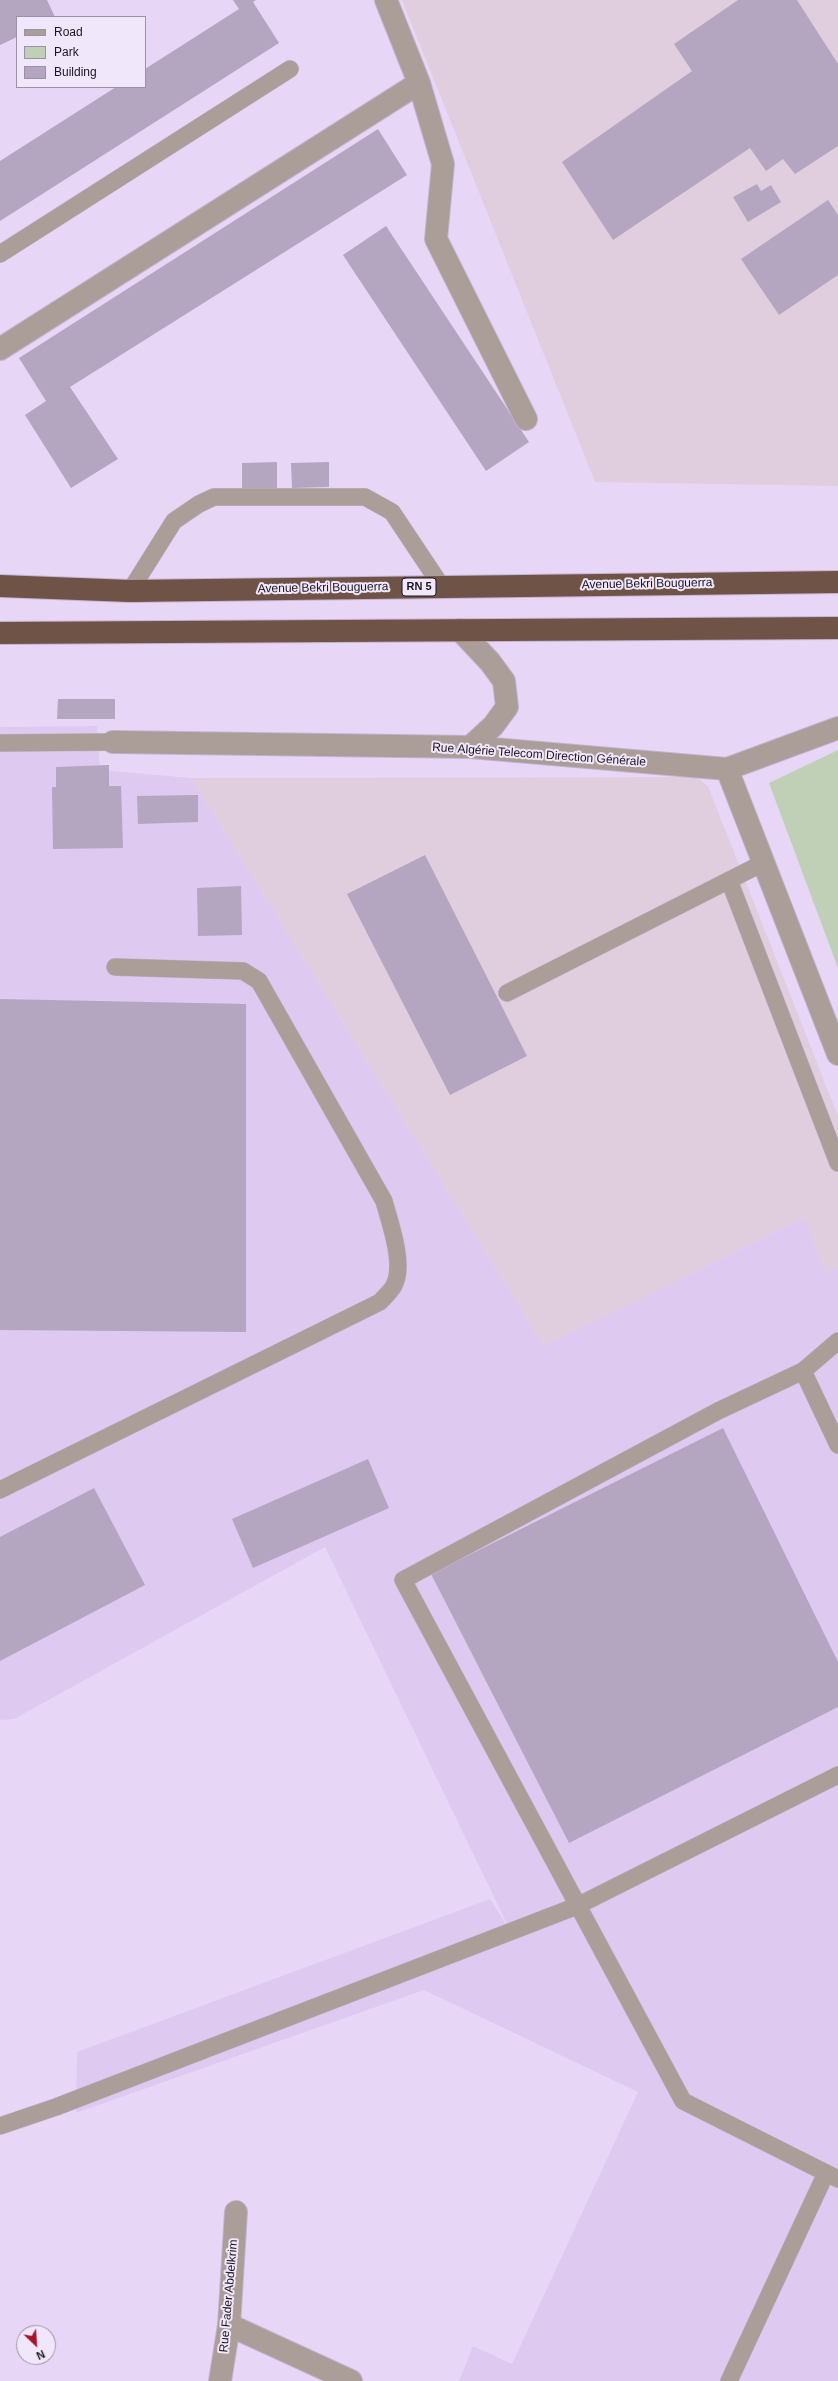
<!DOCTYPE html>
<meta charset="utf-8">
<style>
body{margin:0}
#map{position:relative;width:838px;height:2381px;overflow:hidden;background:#e8d6f7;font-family:Arial,sans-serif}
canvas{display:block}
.legend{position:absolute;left:16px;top:16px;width:130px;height:72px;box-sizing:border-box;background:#f1e7fa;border:1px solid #9b93a3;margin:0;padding:5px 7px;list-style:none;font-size:12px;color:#1b1520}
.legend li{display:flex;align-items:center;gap:8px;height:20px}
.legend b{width:20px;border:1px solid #9b93a3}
.north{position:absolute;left:16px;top:2325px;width:40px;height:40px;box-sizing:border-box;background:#f1e7fa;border:1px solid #9b93a3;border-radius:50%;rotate:155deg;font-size:11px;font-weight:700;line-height:16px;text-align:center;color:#1b1520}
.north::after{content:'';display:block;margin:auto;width:14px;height:18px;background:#a9122a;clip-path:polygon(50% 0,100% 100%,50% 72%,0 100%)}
</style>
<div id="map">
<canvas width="838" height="2381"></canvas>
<ul class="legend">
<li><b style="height:5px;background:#ab9d97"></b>Road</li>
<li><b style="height:11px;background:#bfd0b6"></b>Park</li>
<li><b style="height:11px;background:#b4a5c0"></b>Building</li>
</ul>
<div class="north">N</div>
</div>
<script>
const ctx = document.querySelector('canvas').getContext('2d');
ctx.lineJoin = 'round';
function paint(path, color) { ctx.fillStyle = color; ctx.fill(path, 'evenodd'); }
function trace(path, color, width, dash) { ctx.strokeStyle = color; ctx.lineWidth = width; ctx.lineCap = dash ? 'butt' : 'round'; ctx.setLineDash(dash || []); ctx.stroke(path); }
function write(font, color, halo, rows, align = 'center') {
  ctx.font = font + ' Arial,sans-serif'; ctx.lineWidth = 4; ctx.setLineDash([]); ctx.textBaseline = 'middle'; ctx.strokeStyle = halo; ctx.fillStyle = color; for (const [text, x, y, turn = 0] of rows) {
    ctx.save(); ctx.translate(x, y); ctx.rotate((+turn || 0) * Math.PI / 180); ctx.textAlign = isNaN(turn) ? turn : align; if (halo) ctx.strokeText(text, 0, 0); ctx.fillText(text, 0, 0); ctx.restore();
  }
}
paint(new Path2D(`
 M97,726L100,770L191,778L544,1346L805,1217L825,1272L838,1267V2381H459L473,2346L512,2364L638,2092L424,1990L76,2113L77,2052L490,1899L511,1932L325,1547L14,1719L0,1720V727Z`), '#dec9f0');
paint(new Path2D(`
 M402,0H838V486L595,482Z
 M696,777L708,786L838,1116V1267L825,1273L805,1217L544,1346L191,778Z`), '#e0cedf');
paint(new Path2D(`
 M838,750V968L769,783Z`), '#bfd0b6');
paint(new Path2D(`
 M0,0H47L55,17H17V37L0,45Z
 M233,0H256L253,2L279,43L0,221V161L116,87H145V69L239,9Z
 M738,0H797L838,64V146L795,174L783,159L766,171L750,148L613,240L562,162L692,71L674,44Z
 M378,129L407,175L70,387L118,459L71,488L25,415L46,401L19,358Z
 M757,184L761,191L771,185L781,202L748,222L733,197Z
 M828,200L838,215V275L779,315L741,259Z
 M386,226L529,442L486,471L343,255Z
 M277,462V491H242V463Z
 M329,462V487L292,488L291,463Z
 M58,699H115V719H57Z
 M109,765V786H121L123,848L53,849L52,787H56V767Z
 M198,795V822L138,824L137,796Z
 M425,855L527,1056L450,1095L347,894Z
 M241,886L242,935L198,936L197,888Z
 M0,999L246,1004V1332L0,1330Z
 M723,1428L838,1662V1707L569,1843L431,1574Z
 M368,1459L389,1508L253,1568L232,1519Z
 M94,1488L145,1585L0,1661V1537Z`), '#b4a5c0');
const lane = new Path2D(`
 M0,254L290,69
 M130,591L174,521L199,504L214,497H365L392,512L442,587
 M0,743L113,742
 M729,880L838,1163
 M507,993L763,863
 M838,1341L803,1371L838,1445
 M803,1371L718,1411L403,1580L683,2101L838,2179
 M0,1490L380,1302C384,1297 393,1290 395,1283C404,1262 390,1223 384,1201L259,981L243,971L115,967
 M0,2126L56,2107L577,1906L838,1775
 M729,2381L826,2173`);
const street = new Path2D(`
 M419,83L443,164L436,239L526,419
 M0,349L419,83L386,0
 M460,630L490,662L504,681L507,707L493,726L470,747
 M113,742L470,747L727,769L838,728
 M727,769L838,1054
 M229,2325L351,2381
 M220,2381L229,2325L236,2212`);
const highway = new Path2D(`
 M0,586L130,591L838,582
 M0,633L838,628`);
trace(lane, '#c3b3d0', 18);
trace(street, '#c3b3d0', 24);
trace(highway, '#c3b3d0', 24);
trace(lane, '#ab9d97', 17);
trace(street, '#ab9d97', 22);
trace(highway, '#6f5347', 22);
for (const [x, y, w] of [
 [419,587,34]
]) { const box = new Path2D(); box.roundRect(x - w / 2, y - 9, w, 18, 3); ctx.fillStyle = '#f1e7fa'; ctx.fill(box); trace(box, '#1b1520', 1); }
write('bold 11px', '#1b1520', null, [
 ["RN 5",419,587]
]);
write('12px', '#1b1520', '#f1e7fa', [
 ["Avenue Bekri Bouguerra",647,584,-1],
 ["Avenue Bekri Bouguerra",323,588,-1],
 ["Rue Algérie Telecom Direction Générale",539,755,4],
 ["Rue Fader Abdelkrim",229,2296,-85]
]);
</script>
